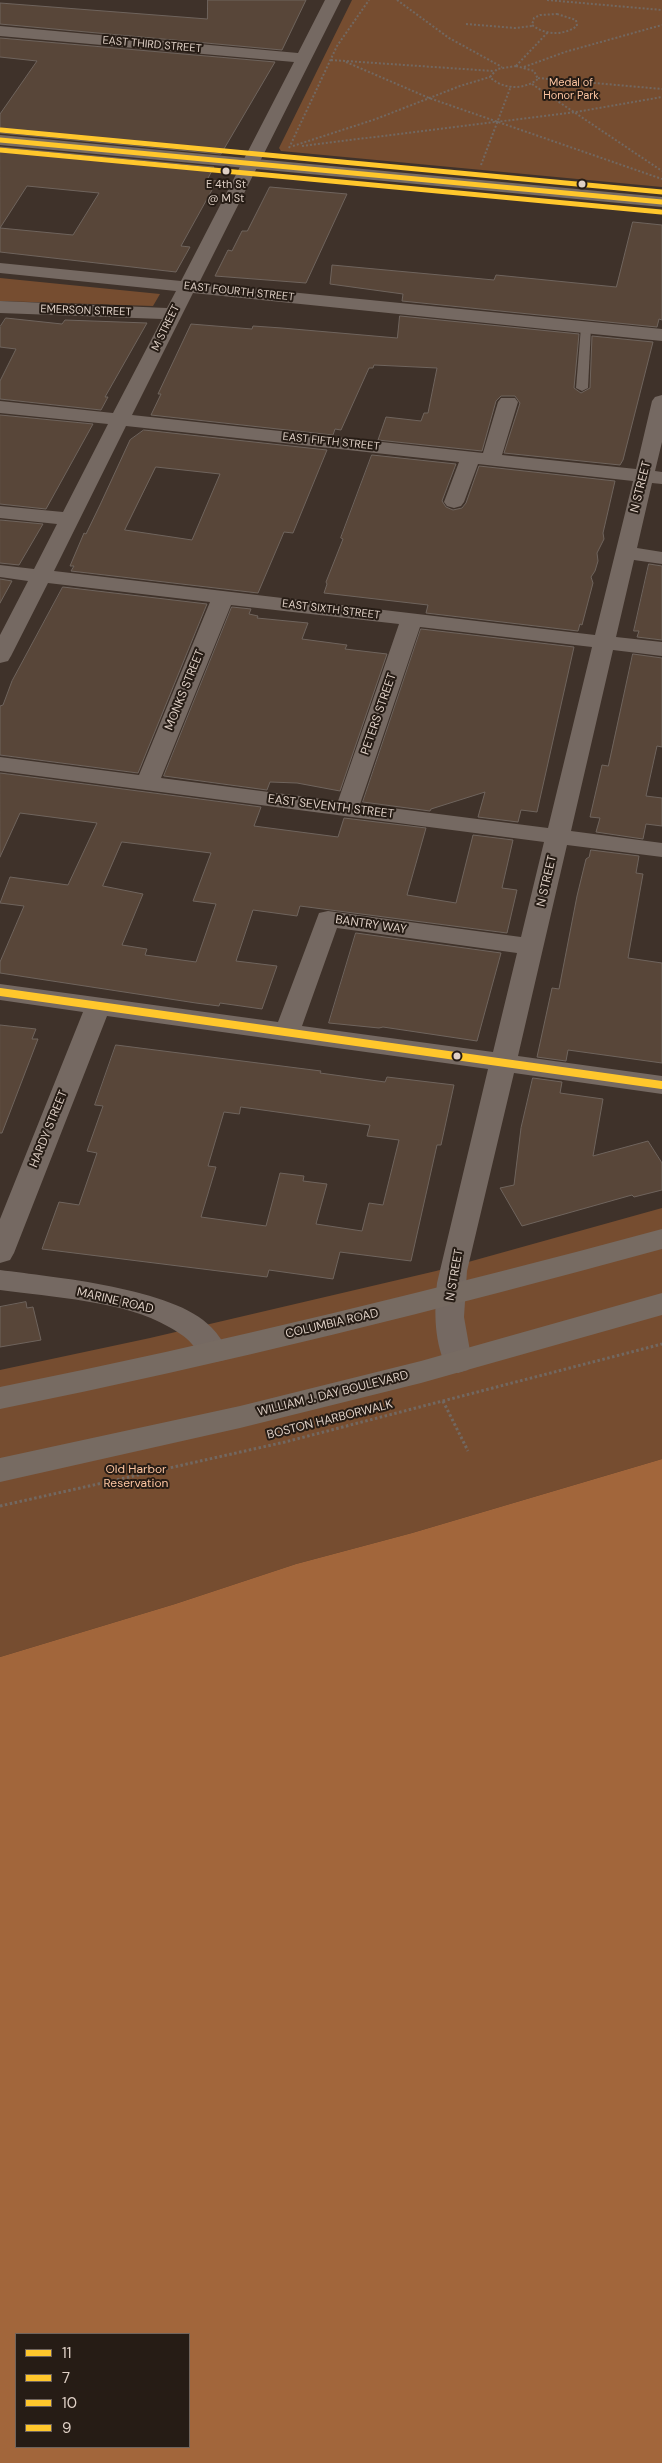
<!DOCTYPE html>
<style>
body{margin:0}
#map{position:relative;width:662px;height:2463px;overflow:hidden;background:#3f322a;font-family:"DM Sans",sans-serif}
canvas{display:block}
.legend{position:absolute;left:15px;top:2333px;width:175px;height:115px;box-sizing:border-box;background:#261c15;border:1px solid #70645c;margin:0;padding:6px 9px;list-style:none;font-size:15px;color:#dfd0c6}
.legend li{display:flex;align-items:center;gap:10px;height:25px}
.legend b{width:25px;border:1px solid #70645c}
</style>
<div id="map">
<canvas width="662" height="2463"></canvas>
<ul class="legend">
<li><b style="height:6px;background:#ffc72c"></b>11</li>
<li><b style="height:6px;background:#ffc72c"></b>7</li>
<li><b style="height:6px;background:#ffc72c"></b>10</li>
<li><b style="height:6px;background:#ffc72c"></b>9</li>
</ul>
</div>
<script>
const ctx = document.querySelector('canvas').getContext('2d');
ctx.lineJoin = 'round';
function paint(path, color) { ctx.fillStyle = color; ctx.fill(path, 'evenodd'); }
function trace(path, color, width, dash) { ctx.strokeStyle = color; ctx.lineWidth = width; ctx.lineCap = dash ? 'butt' : 'round'; ctx.setLineDash(dash || []); ctx.stroke(path); }
function write(font, color, halo, rows, align = 'center') {
  ctx.font = font + ' "DM Sans",sans-serif'; ctx.lineWidth = 4; ctx.setLineDash([]); ctx.textBaseline = 'middle'; ctx.strokeStyle = halo; ctx.fillStyle = color; for (const [text, x, y, turn = 0] of rows) {
    ctx.save(); ctx.translate(x, y); ctx.rotate((+turn || 0) * Math.PI / 180); ctx.textAlign = isNaN(turn) ? turn : align; if (halo) ctx.strokeText(text, 0, 0); ctx.fillText(text, 0, 0); ctx.restore();
  }
}
paint(new Path2D(`
 M352,0H662V187L281,151L279,148Z
 M0,278L160,294L153,306L0,301Z
 M662,1208V1459L412,1533L296,1564L175,1604L0,1657V1370L150,1338L436,1271Z`), '#764d30');
paint(new Path2D(`
 M662,1459V2463H0V1657L175,1604L296,1564L412,1533ZM16,2334H189V2447H16Z`), '#a2663b');
const building = new Path2D(`
 M208,0H306L282,50L0,24V3L207,19Z
 M0,38L275,62L221,154L0,133V114L37,61L0,57Z
 M0,147L214,167L207,180L217,181L181,246L190,247L176,272L0,252V228L73,235L99,193L27,186L0,228Z
 M270,187L347,194L306,283L215,276L228,250L232,251L242,231H247Z
 M633,222L662,225V320L659,319L657,327L402,301L403,294L330,284L332,265L494,280L496,275L616,287Z
 M400,316L579,334L574,388L581,393L590,388L592,336L653,342L623,460L620,465L504,453L520,403L515,396H501L496,401L482,451L378,440L386,417L421,421L424,413H428L437,368L374,365L373,368H369L341,430L335,429L333,435L151,415L161,394H158L191,324L252,329L253,326L282,328L397,338Z
 M6,318L62,324L65,320L147,323L105,397H108L101,410L0,399V381L16,349L0,347V327Z
 M0,415L93,424L46,509L0,504Z
 M144,430L327,450L293,533L284,532L258,593L71,571L74,566H70L84,533L86,534L100,505L130,440ZM156,467L220,474L192,540L125,530Z
 M372,455L456,464L442,501L446,507L453,510L462,508L466,503L479,466L615,481L603,533L604,539L597,553L598,561L595,571L591,577L593,583L582,625L580,624L578,631L426,613L428,605L324,593L327,584L326,582L343,539L341,538Z
 M0,520L43,524L19,565L0,563Z
 M649,564L662,566V640L637,637L639,631H634Z
 M0,579L12,581L0,603Z
 M63,587L207,604L138,773L0,755V706L3,705L12,681Z
 M232,607L251,609L249,614L258,616L257,618L308,623L302,639L347,645L345,649L387,654L340,791L297,783L270,782L267,790L164,776Z
 M421,629L574,647L537,812L521,810L518,822L478,817L485,792L431,809L430,811L363,802Z
 M633,654L662,658V747L657,746L646,796L662,798V826L646,824L643,839L596,832L600,818L590,817L602,765L608,766Z
 M0,773L261,807L254,826L338,837L344,818L426,828L407,895L456,903L473,835L513,840L502,888L517,890L507,933L300,906L297,916L253,910L236,961L277,966L262,1009L220,1003L219,1006L196,1003L0,973V962L24,906L0,903L10,877L68,885L97,823L20,813L0,857ZM122,842L211,853L193,901L216,904L196,962L145,955L147,949L122,945L143,894L103,886Z
 M591,850L639,856L636,873L643,874L628,958L662,963V1063L568,1050L566,1061L537,1057L552,988L559,989L577,896L586,859L589,857Z
 M356,933L501,953L477,1041L383,1027L379,1028L329,1023Z
 M0,1025L36,1029L32,1039H38L2,1133H0Z
 M116,1045L321,1071L320,1073L385,1082L387,1077L454,1085L441,1145H437L411,1261L340,1252L333,1279L269,1270L267,1277L42,1249L59,1202L79,1205L97,1153L87,1151L103,1106L95,1105ZM241,1107L370,1125L367,1136L399,1140L383,1205L369,1203L362,1231L316,1224L327,1184L303,1181L304,1176L280,1173L266,1226L201,1217L216,1167L208,1166L224,1112L239,1114Z
 M533,1078L562,1082L560,1093L603,1099L593,1156L648,1141L662,1163V1190L634,1197L632,1195L522,1226L500,1188L514,1185L521,1128Z
 M26,1302L27,1308L33,1307L41,1340L0,1347V1307Z`);
paint(building, '#584639');
trace(building, '#6f645d', 1);
trace(new Path2D(`
 M397,0L449,38L502,67
 M547,0L662,10
 M557,14L576,20L577,26C563,36 545,35 532,25L534,18L540,15Z
 M466,24L515,28L532,26
 M331,60L493,71
 M346,62L429,98L662,179
 M516,66L534,71L538,79C524,90 503,90 490,77L497,69Z
 M516,66L548,32
 M524,67L565,52L662,25
 M538,78L662,89
 M532,84L662,171
 M293,146L376,119L460,86L490,77
 M302,146L576,112L662,97
 M289,148L337,46L369,0
 M481,165L511,86`), '#726861', 2, [2, 2]);
trace(new Path2D(`
 M443,1401L468,1451
 M0,1506L285,1442L662,1344`), '#726861', 3, [2.5, 2.5]);
paint(new Path2D(`
 M586,324L591,327L588,388L582,391L576,388L581,327Z`), '#756962');
paint(new Path2D(`
 M325,0H341L199,283L662,329V341L193,293L132,415L483,453L498,402L501,398H515L518,402L502,455L636,469L652,401L655,397L662,395V442L655,471L662,472V484L652,483L637,548L662,552V564L634,560L616,637L662,642V656L613,650L571,831L662,843V857L567,845L518,1056L662,1076V1094L514,1073L467,1271L464,1317L472,1362L468,1370L458,1373L448,1370C434,1344 434,1312 437,1283L488,1069L107,1016L14,1253L10,1260L0,1263V1219L83,1012L0,1000V984L278,1022L319,913L328,911L521,937L544,842L0,771V757L139,775L210,602L48,583L11,656L8,661L0,663V635L28,581L0,577V565L34,569L57,524L0,518V506L63,512L108,424L0,413V401L113,413L162,319L0,313V301L167,308L176,291L0,273V263L181,281L294,62L0,36V26L298,53ZM126,426L459,462L444,502L447,506L454,508L461,506L464,502L478,464L633,481L595,635L54,571ZM231,605L399,624L338,801L161,778ZM420,627L592,647L548,828L360,804ZM337,928L517,953L493,1052L302,1026Z
 M0,1270C52,1277 175,1288 211,1327C218,1334 224,1343 228,1352L224,1360C203,1366 203,1356 191,1343C186,1337 176,1331 169,1327C126,1301 50,1297 0,1290Z`), '#756962');
paint(new Path2D(`
 M0,135L662,197V207L0,145Z
 M662,1229V1249C443,1309 223,1364 0,1409V1387C223,1342 443,1288 662,1229Z
 M662,1293V1315L421,1383L240,1428L0,1482V1458L240,1406L421,1361Z`), '#776b62');
trace(new Path2D(`
 M0,992L662,1085`), '#ffc72c', 8);
trace(new Path2D(`
 M0,140L662,202`), '#ffc72c', 5);
trace(new Path2D(`
 M0,150L661,212`), '#ffc72c', 5);
trace(new Path2D(`
 M1,130L662,192`), '#ffc72c', 5);
for (const [x, y, r, color] of [
 [226,171,4.5,"#dfd0c6"],
 [582,184,4.5,"#dfd0c6"],
 [457,1056,4.5,"#dfd0c6"]
]) { const dot = new Path2D(); dot.arc(x, y, r, 0, 2 * Math.PI); ctx.fillStyle = color; ctx.fill(dot); trace(dot, '#261c15', 2); }
write('11px', '#dfd0c6', '#261c15', [
 ["EAST THIRD STREET",152,45,5],
 ["EAST FOURTH STREET",239,292,6],
 ["EMERSON STREET",86,311,2],
 ["M STREET",166,328,-64],
 ["EAST FIFTH STREET",331,442,6],
 ["EAST SIXTH STREET",331,610,7]
]);
write('11px', '#fcc4a0', '#261c15', [
 ["Medal of",571,83],
 ["Honor Park",571,96]
]);
write('11px', '#dfd0c6', '#261c15', [
 ["E 4th St",226,185],
 ["@ M St",226,199]
]);
write('12px', '#dfd0c6', '#261c15', [
 ["N STREET",641,487,-76],
 ["MONKS STREET",185,690,-68],
 ["PETERS STREET",379,714,-71],
 ["EAST SEVENTH STREET",331,807,7],
 ["N STREET",547,881,-77],
 ["BANTRY WAY",371,925,8],
 ["HARDY STREET",49,1129,-68],
 ["N STREET",455,1275,-80],
 ["MARINE ROAD",115,1301,13],
 ["COLUMBIA ROAD",332,1324,-13],
 ["WILLIAM J. DAY BOULEVARD",333,1394,-14],
 ["BOSTON HARBORWALK",330,1420,-14]
]);
write('12px', '#fcc4a0', '#261c15', [
 ["Old Harbor",136,1470],
 ["Reservation",136,1484]
]);
</script>
